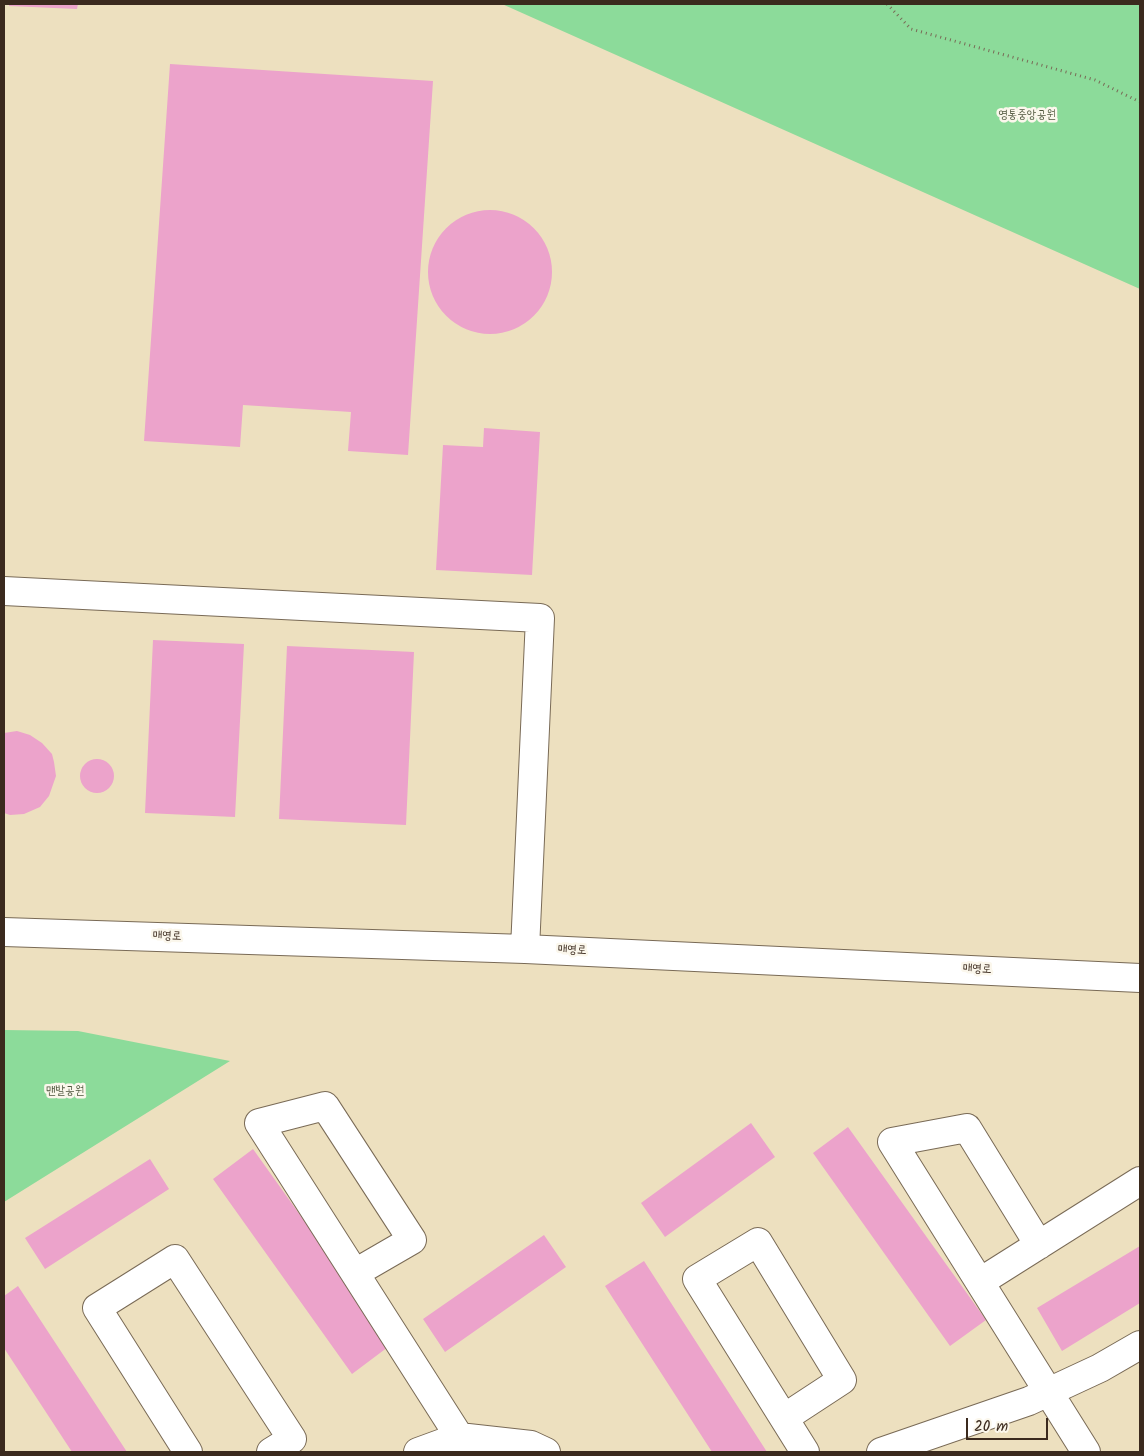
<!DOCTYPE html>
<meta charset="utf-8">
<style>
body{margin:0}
#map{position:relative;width:1144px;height:1456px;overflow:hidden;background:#ede0bf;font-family:Kalam,sans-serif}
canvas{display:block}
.frame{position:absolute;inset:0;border:5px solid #3b2a1e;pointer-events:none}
.scale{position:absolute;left:966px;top:1418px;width:82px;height:22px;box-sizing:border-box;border:2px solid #3b2a1e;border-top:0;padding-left:6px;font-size:15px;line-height:18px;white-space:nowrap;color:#3b2a1e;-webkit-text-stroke:4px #fbf7ec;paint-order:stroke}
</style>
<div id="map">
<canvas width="1144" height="1456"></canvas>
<div class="frame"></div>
<div class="scale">20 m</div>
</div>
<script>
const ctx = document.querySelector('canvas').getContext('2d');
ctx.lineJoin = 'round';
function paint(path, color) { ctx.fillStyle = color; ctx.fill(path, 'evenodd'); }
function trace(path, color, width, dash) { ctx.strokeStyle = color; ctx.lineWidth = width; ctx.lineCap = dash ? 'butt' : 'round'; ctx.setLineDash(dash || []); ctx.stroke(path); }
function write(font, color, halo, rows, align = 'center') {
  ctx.font = font + ' Kalam,"Poor Story",sans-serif'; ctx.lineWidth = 5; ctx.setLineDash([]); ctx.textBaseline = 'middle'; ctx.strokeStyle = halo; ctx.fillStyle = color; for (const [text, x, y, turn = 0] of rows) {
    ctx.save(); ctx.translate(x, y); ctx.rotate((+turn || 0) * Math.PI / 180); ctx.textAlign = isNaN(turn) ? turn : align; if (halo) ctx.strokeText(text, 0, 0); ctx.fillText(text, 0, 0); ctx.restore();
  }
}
paint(new Path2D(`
 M502,4H1140V289Z
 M4,1030L78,1031L230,1061L4,1202Z`), '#8cdb9a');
paint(new Path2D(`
 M9,4H78L77,9L9,6Z
 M170,64L433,81L408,455L348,451L351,412L243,405L240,447L144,441Z
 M428 272a62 62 0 1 1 124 0a62 62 0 1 1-124 0Z
 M484,428L540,432L532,575L436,570L443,445L483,447Z
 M153,640L244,644L235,817L145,813Z
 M287,646L414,652L406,825L279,819Z
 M17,731L30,735L42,743L52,754L54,762L56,776L49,796L40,807L24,814L10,815L4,813V733Z
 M80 776a17 17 0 1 1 34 0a17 17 0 1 1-34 0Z
 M751,1123L775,1157L665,1237L641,1203Z
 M848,1127L986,1320L950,1346L813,1153Z
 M253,1149L392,1344L352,1374L213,1179Z
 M150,1159L169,1189L45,1269L25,1238Z
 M544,1235L566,1267L445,1352L423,1319Z
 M1140,1246V1303L1062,1351L1037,1308Z
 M644,1261L767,1452H712L605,1286Z
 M18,1286L127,1452H72L4,1348V1296Z`), '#eca3cb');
const minor = new Path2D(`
 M4,591L540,618L525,949
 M4,932L525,949L1140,978
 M1039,1245L967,1128L892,1142L1086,1452
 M355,1273L412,1240L325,1106L259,1123L469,1452
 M980,1282L1140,1181
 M784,1418L842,1380L758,1242L697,1279L805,1452
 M188,1452L97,1308L175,1259L292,1439L271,1452
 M418,1452L459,1437L531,1445L546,1452
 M881,1452L1029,1401L1100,1368L1140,1345`);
trace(minor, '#796a56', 30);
trace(new Path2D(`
 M887,4L911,29L1095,80L1140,102`), '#796a56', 3, [1, 4]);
trace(minor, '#fff', 28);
write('12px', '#4f563d', '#fbf7ec', [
 ["영통중앙공원",1027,116],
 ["맨발공원",65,1092]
]);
write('12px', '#3b2a1e', '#fbf7ec', [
 ["매영로",167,937,2],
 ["매영로",572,951,3],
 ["매영로",977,970,3]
]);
</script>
